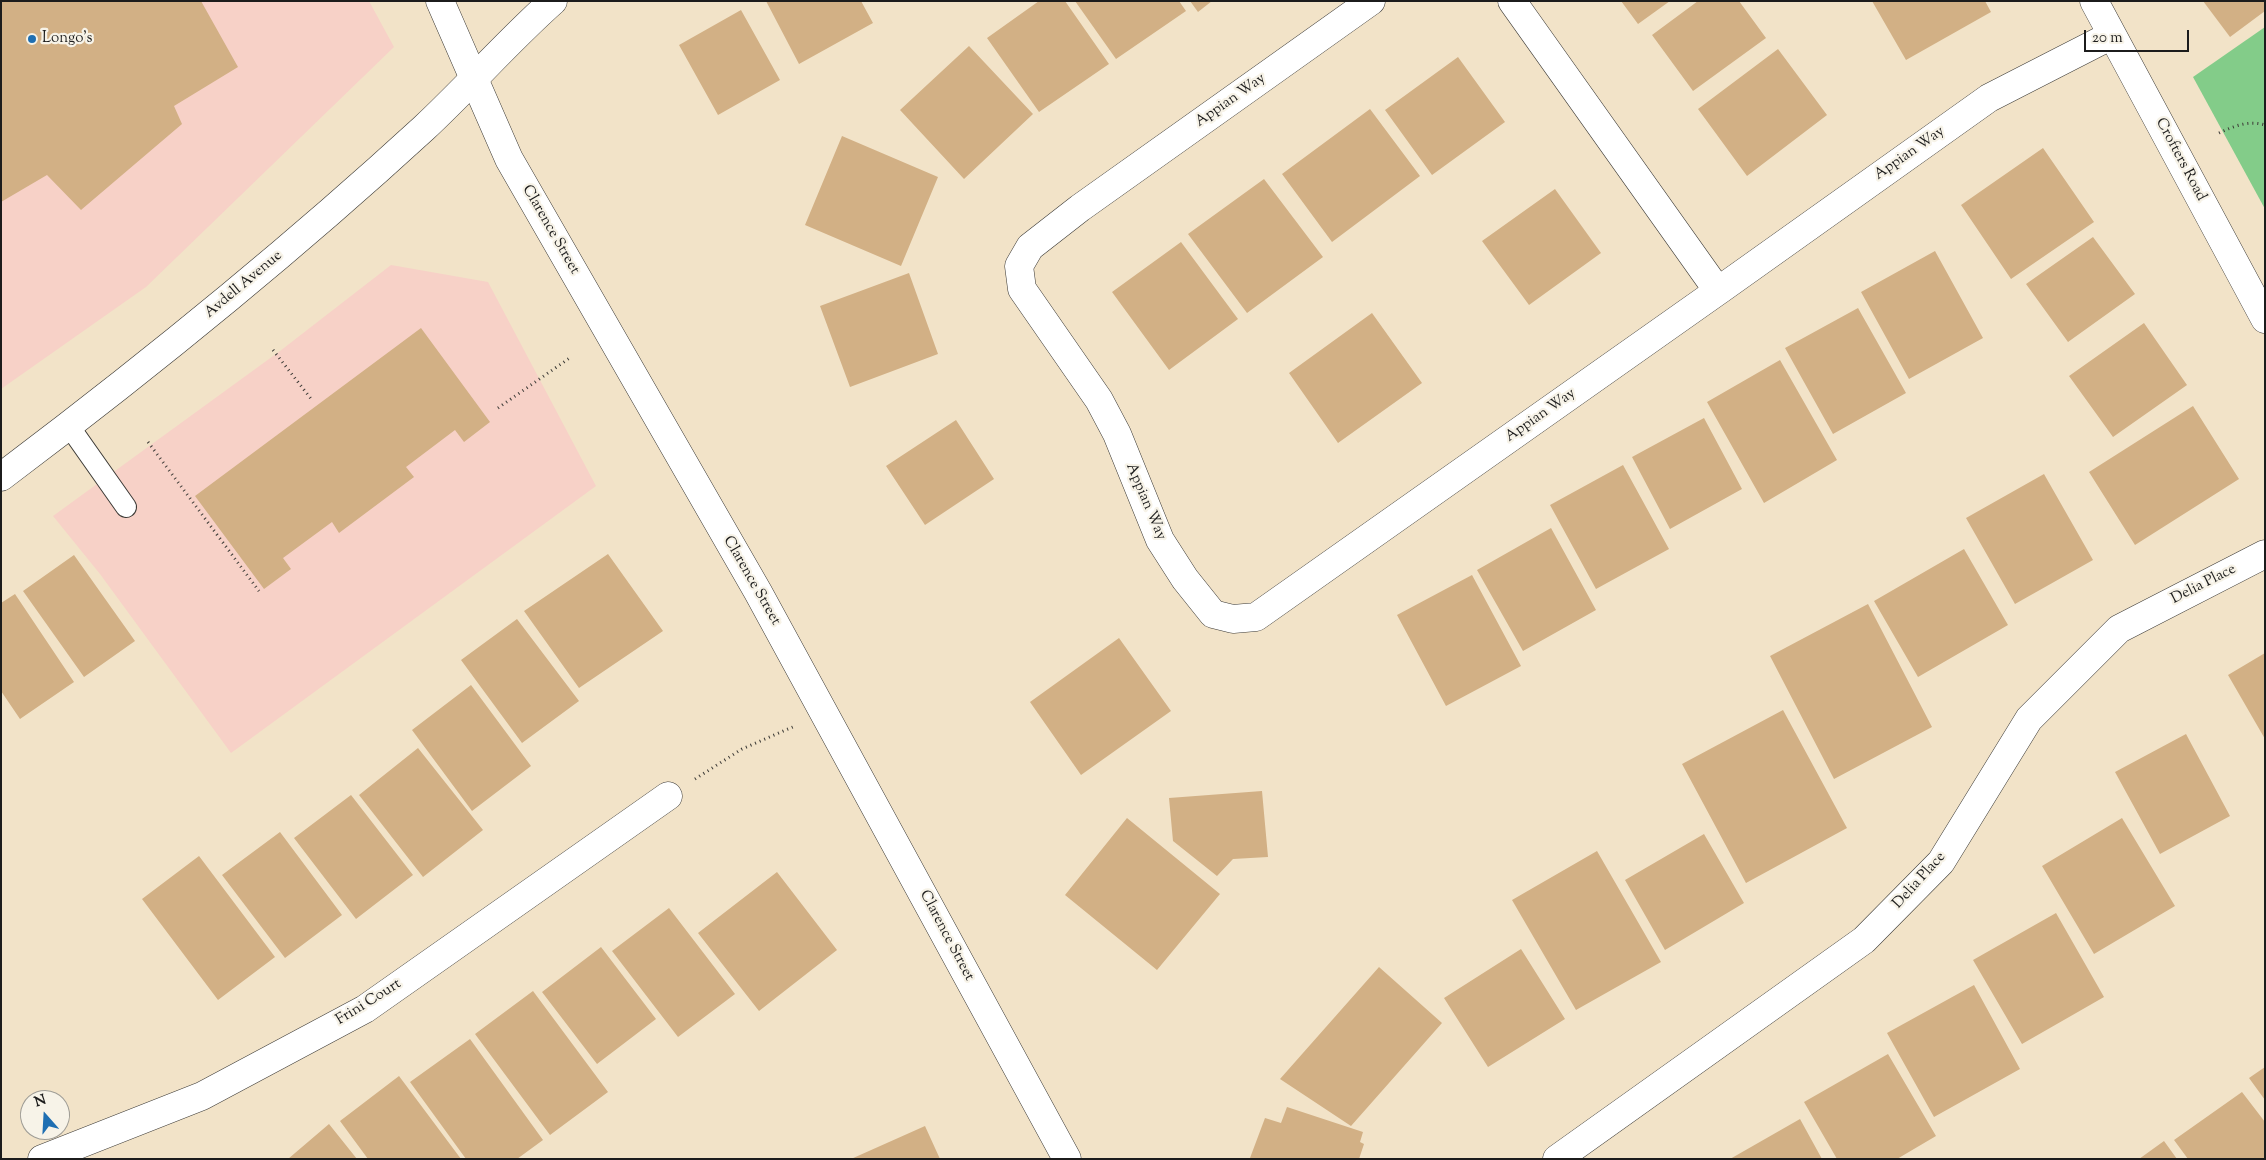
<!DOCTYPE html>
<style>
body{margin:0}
#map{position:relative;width:2266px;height:1160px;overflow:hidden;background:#f2e3c8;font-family:"Sorts Mill Goudy",serif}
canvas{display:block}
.frame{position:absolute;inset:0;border:2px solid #1c1c1c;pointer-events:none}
.north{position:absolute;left:20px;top:1090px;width:50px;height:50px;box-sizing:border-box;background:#f7f3e8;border:1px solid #9f9d96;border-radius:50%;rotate:341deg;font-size:14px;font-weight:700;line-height:20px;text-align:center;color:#1c1c1c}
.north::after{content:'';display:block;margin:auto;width:18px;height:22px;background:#1f6fb2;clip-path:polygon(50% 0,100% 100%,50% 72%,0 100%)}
.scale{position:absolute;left:2084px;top:30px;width:105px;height:22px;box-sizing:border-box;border:2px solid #1c1c1c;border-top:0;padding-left:6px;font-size:15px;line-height:18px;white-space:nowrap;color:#1c1c1c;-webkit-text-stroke:4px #f7f3e8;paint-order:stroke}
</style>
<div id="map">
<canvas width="2266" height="1160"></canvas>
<div class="frame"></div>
<div class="north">N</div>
<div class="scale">20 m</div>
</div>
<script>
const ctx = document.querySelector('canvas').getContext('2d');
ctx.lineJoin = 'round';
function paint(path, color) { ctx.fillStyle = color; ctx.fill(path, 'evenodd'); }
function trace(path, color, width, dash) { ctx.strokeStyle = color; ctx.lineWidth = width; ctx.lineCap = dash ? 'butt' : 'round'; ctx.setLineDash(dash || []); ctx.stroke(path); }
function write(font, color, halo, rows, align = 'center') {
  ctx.font = font + ' "Sorts Mill Goudy",serif'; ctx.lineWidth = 4.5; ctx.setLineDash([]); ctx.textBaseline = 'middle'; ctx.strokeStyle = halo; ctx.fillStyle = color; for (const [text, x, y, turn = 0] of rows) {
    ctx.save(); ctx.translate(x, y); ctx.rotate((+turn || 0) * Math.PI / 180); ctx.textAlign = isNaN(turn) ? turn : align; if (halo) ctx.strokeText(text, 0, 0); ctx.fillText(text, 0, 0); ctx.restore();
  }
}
paint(new Path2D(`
 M1,1H369L394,47L146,287L1,389Z
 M391,265L488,282L596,486L231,753L100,574L53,516L280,351Z`), '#f7d1c7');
paint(new Path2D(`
 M2265,27V209L2193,77Z`), '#83cc89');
paint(new Path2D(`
 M1,1H201L238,67L174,106L182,124L81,210L47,175L1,202Z
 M766,1H861L873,23L799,64Z
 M1039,1H1065L1109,64L1039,112L987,38Z
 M1075,1H1179L1186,11L1116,59Z
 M1190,1H1212L1198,12Z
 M1621,1H1670L1638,24Z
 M1698,1H1739L1766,38L1693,91L1652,35Z
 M1872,1H1985L1991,12L1906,60Z
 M2203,1H2265V11L2230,37Z
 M741,10L780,80L718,115L679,45Z
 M969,46L1033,114L964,179L900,110Z
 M1778,49L1827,115L1747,176L1698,109Z
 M1458,57L1505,122L1432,175L1385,110Z
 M1370,109L1420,176L1332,242L1282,174Z
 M842,136L938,177L901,266L805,225Z
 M2043,148L2094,222L2011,279L1961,205Z
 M1264,179L1323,257L1247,313L1188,234Z
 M1555,189L1601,253L1529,305L1482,241Z
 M2093,237L2135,294L2068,342L2026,284Z
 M1181,242L1238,319L1169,370L1112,292Z
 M1935,251L1983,338L1909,379L1861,292Z
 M909,273L938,354L850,387L820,306Z
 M1858,308L1906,393L1833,434L1785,348Z
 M1372,313L1422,383L1338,443L1289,373Z
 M2144,323L2187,385L2113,437L2069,376Z
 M421,328L490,422L464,442L455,430L406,467L414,477L339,533L332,522L283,558L291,569L264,589L195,496Z
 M1780,360L1837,460L1764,503L1707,402Z
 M2193,406L2239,479L2135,545L2089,472Z
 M1704,418L1742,489L1670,529L1632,457Z
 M956,420L994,479L925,525L886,466Z
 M1623,465L1669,549L1596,589L1550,505Z
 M2044,474L2093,560L2015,604L1966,518Z
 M1551,528L1596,610L1523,651L1477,570Z
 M1964,549L2008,625L1918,677L1874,601Z
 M608,554L663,631L579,688L524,611Z
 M74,555L135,641L84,677L23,591Z
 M1472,575L1521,666L1446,706L1397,615Z
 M15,594L74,682L20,719L1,691V603Z
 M1868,604L1932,727L1834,779L1770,656Z
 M517,619L579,701L522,743L461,660Z
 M1119,638L1171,711L1081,775L1030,702Z
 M2265,653V739L2228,675Z
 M471,685L531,766L472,811L412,730Z
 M1783,710L1847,828L1746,883L1682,764Z
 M2186,734L2230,816L2160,854L2115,772Z
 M418,748L483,830L423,877L359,795Z
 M1262,791L1268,857L1233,859L1217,876L1173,841L1169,798Z
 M351,795L413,875L356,919L294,838Z
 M1127,818L1220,894L1157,970L1065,895Z
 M2122,818L2175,906L2094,954L2042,866Z
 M280,832L342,915L285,958L222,875Z
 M1704,834L1744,903L1665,950L1625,880Z
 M1597,851L1661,962L1576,1010L1512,900Z
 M199,856L275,957L218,1000L142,899Z
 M777,872L837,950L759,1011L698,933Z
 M669,908L735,994L678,1037L612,951Z
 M2056,913L2104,997L2022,1044L1973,960Z
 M601,947L656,1019L597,1064L542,992Z
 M1521,949L1565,1019L1488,1067L1444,998Z
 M1379,967L1442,1023L1351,1126L1280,1079Z
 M1974,985L2020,1069L1934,1117L1887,1033Z
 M533,991L608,1092L550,1135L475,1034Z
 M470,1039L543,1140L517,1159H466L410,1082Z
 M1888,1054L1936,1136L1897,1159H1837L1804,1102Z
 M2265,1067V1100L2249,1078Z
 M399,1076L461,1159H368L340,1121Z
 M2242,1092L2265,1122V1159H2188L2174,1140Z
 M1287,1107L1363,1132L1360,1142L1364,1144L1359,1159L1250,1158L1265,1118L1281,1123Z
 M1800,1119L1822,1159H1730Z
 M329,1124L357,1159H288Z
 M925,1126L940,1159H851Z
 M2164,1141L2177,1159H2139Z`), '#d2b085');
const service = new Path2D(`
 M69,426L126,507`);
const minor = new Path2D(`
 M1371,1L1080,208L1030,247L1019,266L1022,289L1099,400L1117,434L1160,540L1185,579L1213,614L1233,619L1256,617L1718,291L1512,1
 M2094,1L2265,319
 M1718,291L1989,98L2112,35
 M1,477C147,367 289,252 424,128C468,87 508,41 553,1
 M42,1159L202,1096L365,1009L668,796
 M1557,1159L1864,940L1941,862L2029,719L2119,629L2265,554`);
const tertiary = new Path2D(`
 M440,1L509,159L758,592L1067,1159`);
trace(service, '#3c3a36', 22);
trace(minor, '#3c3a36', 29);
trace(tertiary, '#3c3a36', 29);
trace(new Path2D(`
 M2219,133C2234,126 2249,120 2265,125
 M273,350L312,400
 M498,408L571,357
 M148,442L259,591
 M695,779L742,749L795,726`), '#3c3a36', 3, [1, 4]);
trace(service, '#fff', 20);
trace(minor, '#fff', 28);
trace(tertiary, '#fff', 28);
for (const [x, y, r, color] of [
 [32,39,5,"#1f6fb2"]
]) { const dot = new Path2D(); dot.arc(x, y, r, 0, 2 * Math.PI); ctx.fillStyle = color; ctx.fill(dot); trace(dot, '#f7f3e8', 2); }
write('15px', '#1c1c1c', '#f7f3e8', [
 ["Longo's",42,39]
], 'left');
write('15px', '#1c1c1c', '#f7f3e8', [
 ["Appian Way",1231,101,-35],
 ["Appian Way",1910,154,-35],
 ["Crofters Road",2180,160,62],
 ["Clarence Street",550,230,60],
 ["Avdell Avenue",244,285,-40],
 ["Appian Way",1541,416,-35],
 ["Appian Way",1145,502,67],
 ["Clarence Street",751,581,60],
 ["Delia Place",2204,585,-27],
 ["Delia Place",1920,881,-48],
 ["Clarence Street",946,936,62],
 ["Frini Court",369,1003,-32]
]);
</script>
